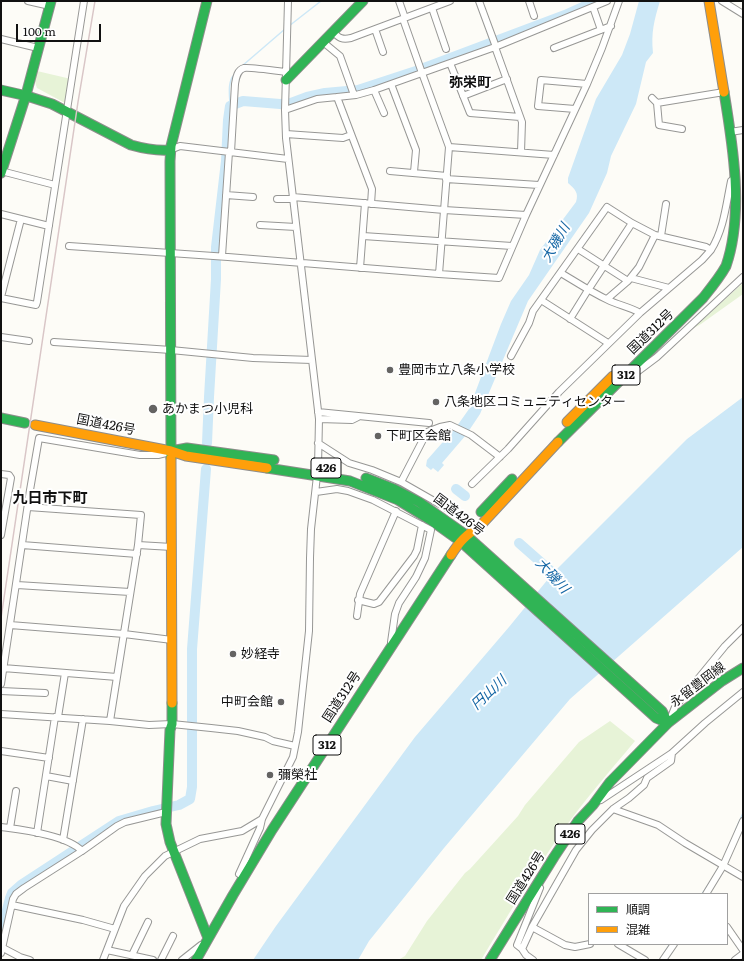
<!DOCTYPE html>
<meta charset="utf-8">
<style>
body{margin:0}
#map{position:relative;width:744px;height:961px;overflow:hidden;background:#fdfcf7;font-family:Literata,"Noto Sans JP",serif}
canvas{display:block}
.frame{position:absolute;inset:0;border:2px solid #111;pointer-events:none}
.legend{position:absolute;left:588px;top:893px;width:140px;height:52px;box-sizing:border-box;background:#fff;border:1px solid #a0a0a0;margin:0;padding:5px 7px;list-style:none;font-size:12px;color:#111}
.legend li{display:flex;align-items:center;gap:8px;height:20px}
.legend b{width:20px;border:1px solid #a0a0a0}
.scale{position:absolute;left:16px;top:24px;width:85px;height:18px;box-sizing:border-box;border:2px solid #111;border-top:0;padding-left:5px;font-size:12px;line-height:14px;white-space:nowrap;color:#111;-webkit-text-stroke:3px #fff;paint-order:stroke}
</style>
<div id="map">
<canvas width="744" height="961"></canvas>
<div class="frame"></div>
<ul class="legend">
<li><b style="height:5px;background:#30b455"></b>順調</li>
<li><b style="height:5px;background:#ff9f0a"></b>混雑</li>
</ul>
<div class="scale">100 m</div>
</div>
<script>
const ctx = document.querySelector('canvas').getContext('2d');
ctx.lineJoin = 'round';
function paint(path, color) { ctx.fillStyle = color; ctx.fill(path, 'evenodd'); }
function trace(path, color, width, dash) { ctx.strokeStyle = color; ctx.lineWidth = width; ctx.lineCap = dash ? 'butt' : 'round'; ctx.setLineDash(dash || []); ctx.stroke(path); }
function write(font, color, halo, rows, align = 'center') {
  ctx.font = font + ' Literata,"Noto Sans JP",serif'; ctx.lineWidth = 4; ctx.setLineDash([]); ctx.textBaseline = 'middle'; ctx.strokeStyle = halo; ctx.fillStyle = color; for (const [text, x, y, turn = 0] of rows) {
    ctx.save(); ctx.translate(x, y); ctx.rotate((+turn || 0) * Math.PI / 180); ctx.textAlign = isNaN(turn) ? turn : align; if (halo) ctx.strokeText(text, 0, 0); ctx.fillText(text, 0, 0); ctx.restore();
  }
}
paint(new Path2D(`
 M37,71L71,79L68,101L65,103L37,88L35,82L33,81L35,72Z
 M743,283V294L701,324L694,328L695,326Z
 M610,721L635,741C609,772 582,803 559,836C531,877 506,918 481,960H359H398L405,956L427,921L465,873L470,869L518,816L525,805L579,742Z`), '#e7f3d7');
paint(new Path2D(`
 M639,1H660C654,21 651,32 653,53L646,62L636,104L611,156L607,173L589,213L528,301L480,414L466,435L442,463L444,465L438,472L433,468L431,470L426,466L427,460L457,426L469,409L501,324L511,301L529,275L540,250L576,202C579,193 575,189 568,183V178L596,99L622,55L630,34Z
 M743,397V547L570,699L444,848L369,941L358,960H253L276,926L415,737L509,627L553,573L687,439Z`), '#cde8f7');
trace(new Path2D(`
 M289,26L321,1
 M242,66L285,29
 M230,106C230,97 227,82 234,75
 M736,829L743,813
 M702,894L709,884
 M663,955L670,944`), '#cde8f7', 1.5);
trace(new Path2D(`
 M207,443L209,397L216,279V247L226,161L228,120L230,106L243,101L280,104L291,103L307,97L325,93L358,90L416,71L565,15L596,1
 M456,489L465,496
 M519,543L553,573L561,584
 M1,934L10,898L12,893L21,885L119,821L153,811L179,805L190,799L192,787V649L206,469`), '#cde8f7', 10);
const street = new Path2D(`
 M28,1L50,6
 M399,1L405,18
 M479,1L496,47
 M529,1L534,16
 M722,1L743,14
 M593,7L601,30
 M432,8L446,49
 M403,19L422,73
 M375,29L383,52
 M333,32C339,38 342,40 351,38L450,1
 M1,39L38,48
 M323,42L340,56L354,95
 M495,47L522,122L521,152
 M554,48L611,26
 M450,63L470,113L520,117
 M422,73L449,147
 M391,84L416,150L414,172
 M374,90L384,113
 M463,96L507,79
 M337,97L356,95L374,90L495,47L607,1
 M652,98L657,103L659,125L682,129
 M657,103L724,92
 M575,109L538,106L541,80L587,84
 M285,110L317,99L337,97L372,189L371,204
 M730,132L743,130
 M286,134L343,138L351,135
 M170,150L180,146L288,159
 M231,152L235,84C236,78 237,70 244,68C250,67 278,71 286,72
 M554,155L449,147L439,274L499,278L526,215L587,84L602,48L619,1
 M1,171L55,185
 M390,171L447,176
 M446,179L539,185
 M226,195L253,197
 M293,197L444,210L526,215
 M277,199H293
 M1,214L49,226
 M260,225L296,227
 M363,236L512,246
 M661,236L666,204
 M69,246L228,257L439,274
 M578,249L628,281
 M222,256L229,152
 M360,268L365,203
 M561,273C576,282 591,292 608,300C618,305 630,307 640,313L702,260L711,250
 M631,278L669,288
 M588,290L632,223
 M1,297L21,219
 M1,298L36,305L37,302L84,1
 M607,299L628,281L639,267L655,235
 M541,300L608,343
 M570,319L588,290
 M1,337L29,341
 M54,342L171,350L253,358L312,360
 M511,356L529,323L533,311L607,207L632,223L655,235L706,247L711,250C724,229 726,205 731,181L735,178
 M629,378L657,357L743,277
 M318,412L429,423
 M319,419L352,420L358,417
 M318,443L349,463L372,470L401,482L450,510
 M1,474L9,475L11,478L1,535
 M401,482L427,432L440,427L450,425L471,435L500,457
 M472,484L508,449L559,392L640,313
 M316,492L337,489L348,491L373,500L431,530L425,558L416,577L399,603L395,614L391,642
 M28,507L141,515L138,545L110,721
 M22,545L137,554
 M138,545L172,547
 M17,585L130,592
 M358,600L374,604L379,602L414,556L417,550L422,525
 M357,616L360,594L396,511
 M10,625L124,634L172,640
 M3,668L117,677
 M1,684L30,490L39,438L140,455H158L166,453
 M1,691L45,693
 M1,714L110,721L149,725L172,724L211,728L238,731L265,737L273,741L295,746
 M58,717L65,673
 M669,722L675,707L725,646L743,628
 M1,751L49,758
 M46,776L73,781
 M601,800L672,753L705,723L743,692
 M613,809L658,825L685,843L743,877
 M1,827C23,830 67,835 82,851
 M10,828L16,791
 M37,833L55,717
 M63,840L83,719
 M239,874L260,828L262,819L293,757L298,732L309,631L310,558L311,529L318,467L319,419L286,138L285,110L288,1
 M706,894L723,866L743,821
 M12,905L83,920L115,929
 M532,927L565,945L575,947L590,944
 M727,927L743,950
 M618,944L645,960
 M1,947L20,957L30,960
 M522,949L517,945L540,888
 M107,950L153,960
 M1,953L13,899L16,894L24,888L82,851L117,826L125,822L166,812
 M132,955L148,922
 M103,960L124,906L145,876L165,856L200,839L242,831L262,819
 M161,960L173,936
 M182,960L201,945
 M533,960L526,955L522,949L532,927L576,850L592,830L613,809L629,798L644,785L647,778L671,761L672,753
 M663,960L674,944
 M735,960L743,954`);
const fast = new Path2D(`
 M286,80L363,1
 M1,90L27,96L52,104L131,145C145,149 156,151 170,150
 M1,173L26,95L51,1
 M1,418L25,423
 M558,442L703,298C711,288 720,277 726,266C744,214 733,146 724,92
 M171,451L187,448L274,460
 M171,458L170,161L171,146L207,1
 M267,468L350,481L398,500L432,521L460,541L656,718L668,723
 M366,478L394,489L419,502L466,535L662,711L668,723
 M481,512L512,479
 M172,703V724L170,730L166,824L170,842L208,938
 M668,723L722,681L743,668
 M196,960L233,895L272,830L451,555
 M490,960L554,857L578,821L593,805L610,782L668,723`);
const slow = new Path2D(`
 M709,1L724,92
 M567,422L613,376
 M35,425L171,451L186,456L267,468
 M171,458L172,703
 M451,555C460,541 466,535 480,526L558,442`);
trace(street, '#979795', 8);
trace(fast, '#8e8d8b', 11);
trace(slow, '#8e8d8b', 11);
trace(street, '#fffffe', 6);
trace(fast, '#30b455', 9);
trace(slow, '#ff9f0a', 9);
trace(new Path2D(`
 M1,618L78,102L95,1`), '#d9c6c7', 1.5);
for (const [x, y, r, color] of [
 [390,370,4,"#646362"],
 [436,402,4,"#646362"],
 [153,409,5,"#646362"],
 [378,436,4,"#646362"],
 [233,654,4,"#646362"],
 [281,702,4,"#646362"],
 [270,775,4,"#646362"]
]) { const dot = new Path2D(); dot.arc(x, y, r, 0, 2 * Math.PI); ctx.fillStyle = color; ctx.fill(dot); trace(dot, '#fff', 1.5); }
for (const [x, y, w] of [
 [626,375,28],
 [326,468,30],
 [327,745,28],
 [570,834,30]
]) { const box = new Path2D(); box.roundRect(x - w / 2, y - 10, w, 20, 3); ctx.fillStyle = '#fff'; ctx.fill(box); trace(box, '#111', 1); }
write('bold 12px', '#111', null, [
 ["312",626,375],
 ["426",326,468],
 ["312",327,745],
 ["426",570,834]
]);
write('13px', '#111', '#fff', [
 ["国道312号",651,332,-44],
 ["国道426号",106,425,11],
 ["国道426号",459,515,37],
 ["永留豊岡線",698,685,-37],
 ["国道312号",342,697,-57],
 ["国道426号",526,878,-58]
]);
write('13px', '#111', '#fff', [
 ["豊岡市立八条小学校",398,370],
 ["八条地区コミュニティセンター",444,402],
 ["あかまつ小児科",162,409],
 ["下町区会館",386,436],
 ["妙経寺",241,654],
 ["中町会館",273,702,"right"],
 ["彌榮社",278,775]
], 'left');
write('bold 14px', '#111', '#fff', [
 ["弥栄町",470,83]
]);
write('italic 14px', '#1768a6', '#fff', [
 ["大磯川",556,243,-60],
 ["大磯川",552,576,47],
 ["円山川",489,693,-43]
]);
write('bold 15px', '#111', '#fff', [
 ["九日市下町",50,499]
]);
</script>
